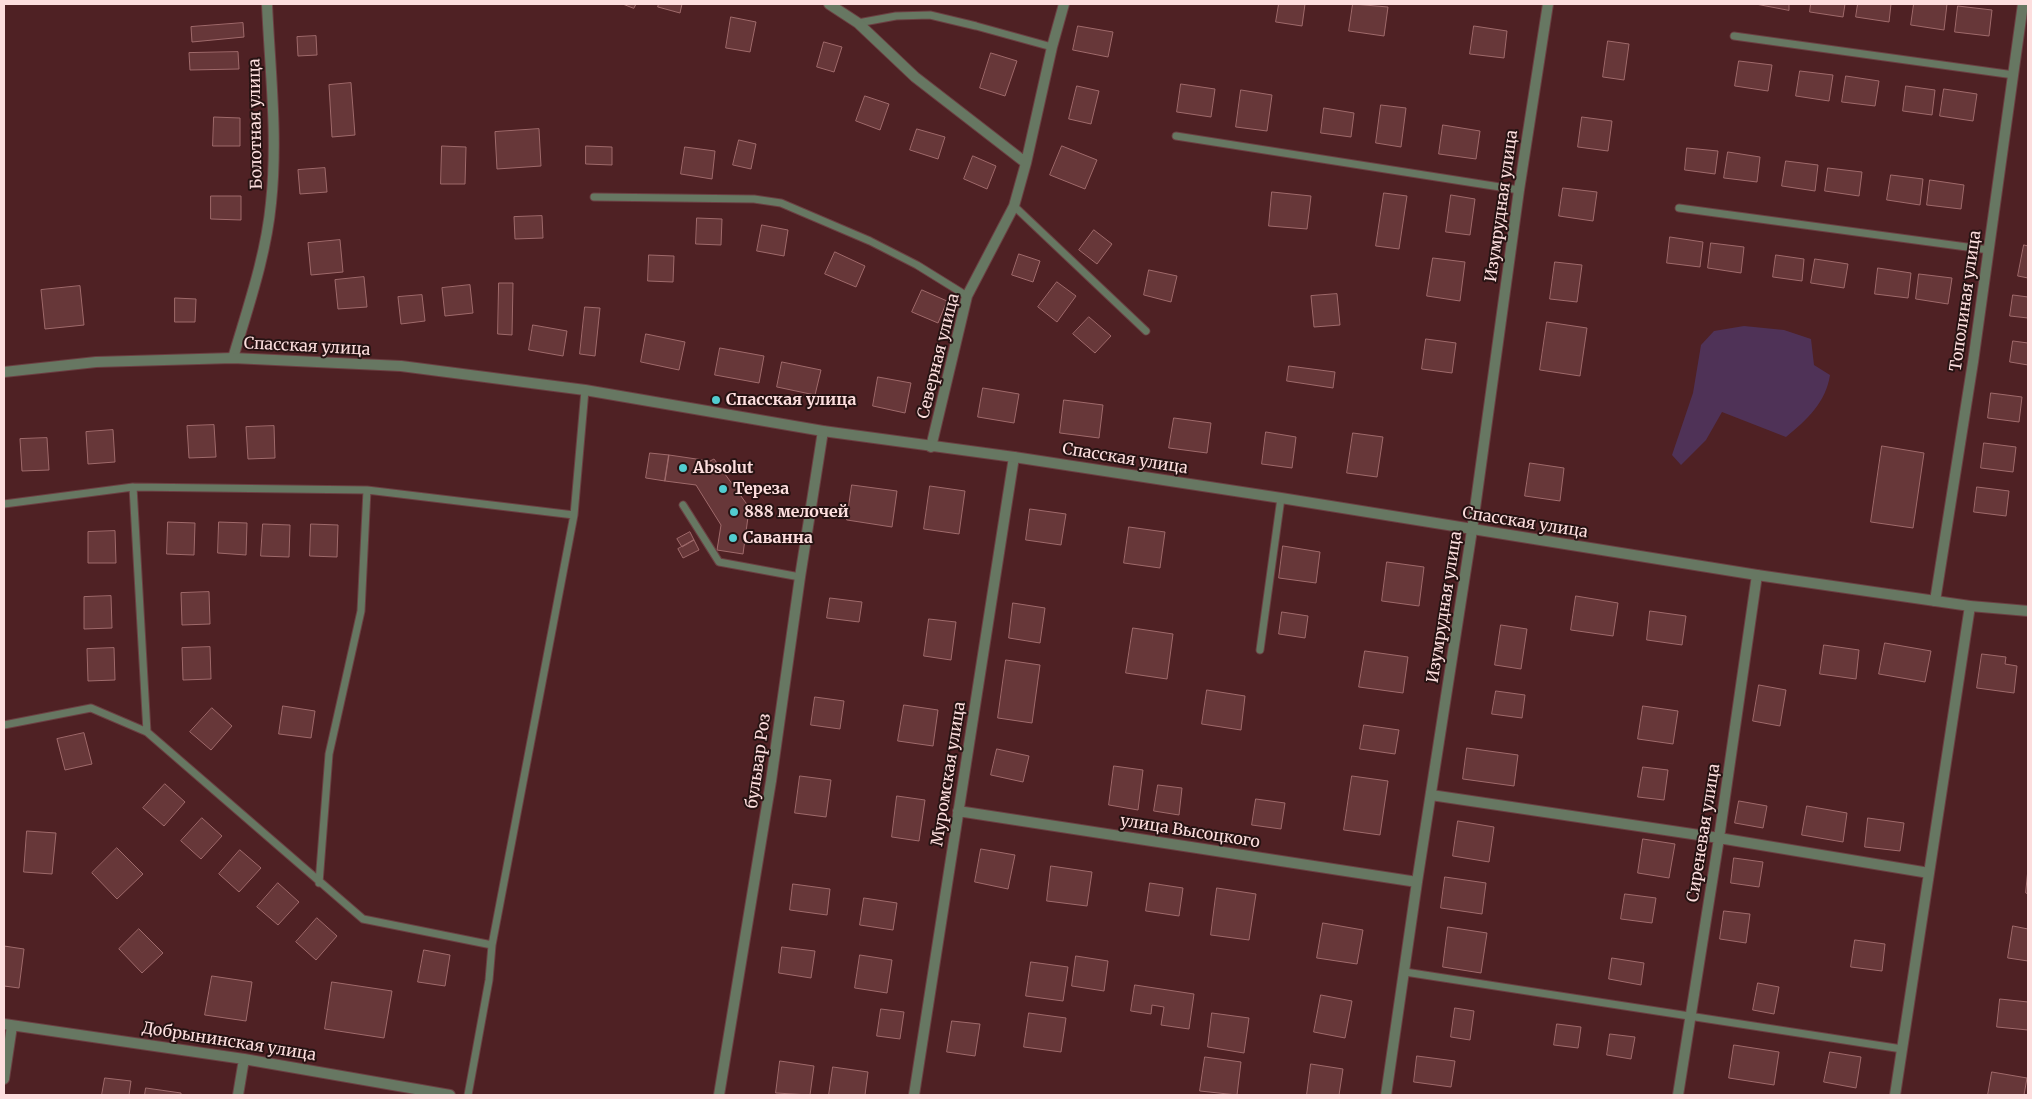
<!DOCTYPE html>
<meta charset="utf-8">
<style>
body{margin:0}
#map{position:relative;width:2032px;height:1099px;overflow:hidden;background:#4f2124;font-family:Merriweather,serif}
canvas{display:block}
.frame{position:absolute;inset:0;border:5px solid #fddede;pointer-events:none}
</style>
<div id="map">
<canvas width="2032" height="1099"></canvas>
<div class="frame"></div>
</div>
<script>
const ctx = document.querySelector('canvas').getContext('2d');
ctx.lineJoin = 'round';
function paint(path, color) { ctx.fillStyle = color; ctx.fill(path, 'evenodd'); }
function trace(path, color, width, dash) { ctx.strokeStyle = color; ctx.lineWidth = width; ctx.lineCap = dash ? 'butt' : 'round'; ctx.setLineDash(dash || []); ctx.stroke(path); }
function write(font, color, halo, rows, align = 'center') {
  ctx.font = font + ' Merriweather,serif'; ctx.lineWidth = 4; ctx.setLineDash([]); ctx.textBaseline = 'middle'; ctx.strokeStyle = halo; ctx.fillStyle = color; for (const [text, x, y, turn = 0] of rows) {
    ctx.save(); ctx.translate(x, y); ctx.rotate((+turn || 0) * Math.PI / 180); ctx.textAlign = isNaN(turn) ? turn : align; if (halo) ctx.strokeText(text, 0, 0); ctx.fillText(text, 0, 0); ctx.restore();
  }
}
paint(new Path2D(`
 M1744,326L1784,330L1811,339L1814,365L1830,375C1826,402 1807,420 1786,437L1722,412L1706,440L1681,465L1672,455L1693,393L1701,345L1714,331Z`), '#4f3257');
const building = new Path2D(`
 M623,4H636L634,8Z
 M659,4H682L680,13L658,7Z
 M1279,4H1305L1302,26L1276,22Z
 M1353,4L1388,7L1384,36L1349,31Z
 M1756,4H1789V10Z
 M1811,4H1845L1843,17L1810,12Z
 M1858,4H1891L1889,22L1856,17Z
 M1914,4H1947L1944,30L1911,25Z
 M1958,6L1992,10L1989,36L1955,32Z
 M731,17L756,22L750,52L726,48Z
 M243,23L244,37L192,42L191,27Z
 M1078,26L1113,32L1108,57L1073,50Z
 M1474,26L1507,31L1504,58L1470,54Z
 M316,36L317,55L298,56L297,37Z
 M1608,41L1629,44L1624,80L1603,77Z
 M824,42L842,47L834,72L817,67Z
 M238,52L239,69L190,70L189,53Z
 M991,53L1017,61L1005,96L980,88Z
 M1739,61L1772,65L1768,91L1735,86Z
 M1800,71L1833,75L1829,101L1796,96Z
 M1846,76L1879,81L1875,106L1842,102Z
 M351,83L355,135L332,137L329,85Z
 M1181,84L1215,89L1211,117L1177,112Z
 M1077,86L1099,91L1091,124L1069,119Z
 M1906,86L1935,90L1932,115L1903,111Z
 M1944,89L1977,94L1973,121L1940,116Z
 M1241,90L1272,95L1267,131L1236,127Z
 M865,96L889,104L880,130L856,121Z
 M1381,105L1406,108L1401,147L1376,143Z
 M1324,108L1354,113L1351,137L1321,133Z
 M214,117L240,118V146H213Z
 M1582,117L1612,121L1608,151L1578,147Z
 M1443,125L1480,131L1476,159L1439,154Z
 M539,129L541,166L497,169L495,132Z
 M917,129L945,137L938,159L910,150Z
 M739,140L756,144L751,169L733,165Z
 M442,146L466,147L465,184H441Z
 M586,146L612,147V165L586,164Z
 M1062,146L1097,160L1085,189L1050,175Z
 M685,147L715,151L712,179L681,174Z
 M1687,148L1718,151L1715,174L1685,170Z
 M1728,152L1760,157L1757,182L1724,178Z
 M973,156L996,166L987,189L964,179Z
 M1786,161L1818,165L1815,191L1782,186Z
 M325,168L327,192L300,194L298,170Z
 M1828,168L1862,172L1859,196L1825,191Z
 M1891,175L1923,179L1920,205L1887,200Z
 M1930,180L1964,185L1961,209L1927,205Z
 M1563,188L1597,192L1593,221L1559,216Z
 M1272,192L1311,196L1307,229L1269,226Z
 M1384,193L1407,196L1399,249L1376,246Z
 M1451,195L1475,199L1470,235L1446,232Z
 M211,196H241V220L211,219Z
 M542,216L543,238L515,239L514,217Z
 M697,218L722,219L721,245L696,244Z
 M762,225L788,230L784,256L757,251Z
 M1094,230L1112,244L1097,264L1079,250Z
 M1670,237L1703,242L1700,267L1667,263Z
 M340,240L343,272L311,275L308,243Z
 M1711,243L1744,247L1741,273L1708,268Z
 M2024,245L2028,246V278L2018,276Z
 M835,252L865,266L856,287L825,274Z
 M1019,254L1040,261L1033,282L1012,275Z
 M649,255L674,256L673,282L648,281Z
 M1776,255L1804,259L1802,281L1773,277Z
 M1433,258L1465,262L1460,301L1427,296Z
 M1815,259L1848,264L1844,288L1811,283Z
 M1555,262L1582,265L1577,302L1550,299Z
 M1878,268L1911,273L1908,298L1875,294Z
 M1149,270L1177,276L1171,302L1144,295Z
 M1919,274L1952,278L1948,304L1916,299Z
 M364,277L367,307L338,309L335,280Z
 M1057,282L1076,296L1057,322L1038,307Z
 M499,283H513L512,335L498,334Z
 M470,285L473,313L445,316L442,288Z
 M80,286L84,325L45,329L41,290Z
 M922,290L947,301L938,323L912,312Z
 M1337,294L1340,325L1314,327L1311,296Z
 M422,295L425,321L401,324L398,297Z
 M2013,295L2028,297V318L2010,316Z
 M175,298L196,299L195,322H175Z
 M585,307L600,308L595,356L580,354Z
 M1089,317L1111,336L1095,353L1073,334Z
 M1547,322L1587,328L1580,376L1540,370Z
 M533,325L567,331L563,356L529,350Z
 M646,334L685,342L679,370L641,362Z
 M1426,339L1456,343L1452,373L1422,369Z
 M2013,341L2028,343V365L2010,362Z
 M720,348L764,356L759,383L715,375Z
 M782,362L821,370L815,395L777,387Z
 M1289,366L1335,372L1333,388L1287,381Z
 M878,377L911,383L905,413L873,406Z
 M983,388L1019,394L1014,423L978,417Z
 M1991,393L2022,397L2019,422L1988,418Z
 M1064,400L1103,405L1099,438L1060,433Z
 M1174,418L1211,423L1207,453L1169,448Z
 M214,425L216,457L189,458L187,426Z
 M274,426L275,458L248,459L246,427Z
 M113,430L115,462L88,464L86,432Z
 M1266,432L1296,437L1292,468L1262,464Z
 M1353,433L1383,437L1377,477L1347,473Z
 M47,438L49,470L22,471L20,439Z
 M1984,443L2016,447L2013,472L1981,468Z
 M1882,446L1924,453L1913,528L1871,522Z
 M650,453L669,455L665,481L646,478Z
 M669,455L710,461L714,459L754,514L748,517L743,554L717,550L721,525L696,485L665,481Z
 M1530,463L1564,468L1560,501L1525,496Z
 M852,485L897,491L892,527L847,520Z
 M930,486L965,491L959,534L924,529Z
 M1977,487L2009,491L2006,516L1974,512Z
 M1030,509L1066,514L1061,545L1026,540Z
 M168,522L195,523L194,555L167,554Z
 M219,522L247,523L246,555L218,553Z
 M263,524L290,525L289,557L261,556Z
 M311,524L338,525L337,557L310,556Z
 M1129,527L1165,532L1160,568L1124,563Z
 M115,531L116,563H88V532Z
 M690,532L694,540L682,547L677,539Z
 M694,540L699,550L683,558L678,549Z
 M1283,546L1320,552L1316,583L1279,578Z
 M1387,562L1424,567L1419,606L1382,601Z
 M209,592L210,624L182,625L181,593Z
 M111,596L112,628L84,629V597Z
 M1576,596L1618,603L1613,636L1571,630Z
 M830,598L862,602L859,622L827,618Z
 M1013,603L1045,608L1040,643L1009,638Z
 M1650,611L1686,616L1682,645L1647,640Z
 M1282,612L1308,616L1305,638L1279,634Z
 M929,619L956,622L951,660L924,656Z
 M1501,625L1527,629L1521,669L1495,665Z
 M1133,628L1173,634L1167,679L1126,673Z
 M1885,643L1931,651L1925,682L1879,674Z
 M1824,645L1859,650L1856,679L1820,674Z
 M210,647L211,679L183,680L182,648Z
 M114,648L115,680L88,681L87,649Z
 M1365,651L1408,657L1403,693L1359,687Z
 M1982,654L2006,657L2005,664L2017,666L2014,693L1977,688Z
 M1006,660L1040,665L1032,723L998,718Z
 M1759,685L1786,690L1780,726L1753,721Z
 M1207,690L1245,696L1241,730L1202,724Z
 M1496,691L1525,695L1522,718L1492,714Z
 M815,697L844,701L840,729L811,725Z
 M904,705L938,710L933,746L898,741Z
 M283,706L315,711L311,738L279,734Z
 M1643,706L1678,711L1673,744L1638,739Z
 M212,708L232,726L211,750L190,732Z
 M1364,725L1399,730L1395,754L1360,749Z
 M84,733L92,764L65,770L57,739Z
 M1467,748L1518,755L1514,786L1463,779Z
 M997,749L1029,756L1023,782L991,775Z
 M1114,766L1143,770L1138,810L1109,805Z
 M1643,767L1668,770L1664,800L1638,797Z
 M800,776L831,780L826,817L795,813Z
 M1352,776L1388,781L1380,835L1344,830Z
 M165,784L185,802L164,826L143,808Z
 M1158,785L1182,788L1179,815L1154,811Z
 M897,796L925,800L919,841L892,837Z
 M1256,799L1285,803L1281,829L1252,825Z
 M1739,801L1767,806L1763,828L1735,823Z
 M1807,806L1847,813L1843,842L1802,835Z
 M202,818L222,836L201,859L181,841Z
 M1868,818L1904,823L1900,851L1865,847Z
 M1458,821L1494,827L1489,862L1453,856Z
 M27,831L56,833L52,874L24,872Z
 M1643,839L1675,844L1669,878L1638,873Z
 M117,848L143,874L117,899L92,873Z
 M981,849L1015,855L1008,889L975,882Z
 M240,850L261,868L239,892L219,874Z
 M1734,858L1763,862L1759,887L1731,883Z
 M1051,866L1092,872L1087,906L1047,901Z
 M2028,869V894L2026,893Z
 M1445,877L1486,883L1482,914L1441,908Z
 M278,883L299,902L278,925L257,907Z
 M1150,883L1183,888L1179,916L1146,911Z
 M793,884L830,889L827,915L790,910Z
 M1217,888L1256,894L1249,940L1211,935Z
 M1625,894L1656,898L1652,923L1621,919Z
 M864,898L897,903L893,930L860,925Z
 M1724,911L1750,914L1746,943L1720,939Z
 M317,918L337,936L316,960L296,942Z
 M1323,923L1363,930L1357,964L1317,958Z
 M2013,926L2028,929V961L2008,958Z
 M1448,927L1487,933L1481,973L1443,967Z
 M139,929L163,953L142,973L119,949Z
 M1855,940L1885,944L1882,971L1851,967Z
 M4,946L24,949L19,988L4,986Z
 M782,947L815,951L811,978L779,973Z
 M424,950L450,955L445,986L418,982Z
 M860,955L892,960L887,993L855,988Z
 M1076,956L1108,961L1104,991L1072,986Z
 M1612,958L1644,963L1641,985L1609,979Z
 M1031,962L1068,967L1063,1001L1026,996Z
 M212,976L252,982L246,1021L205,1015Z
 M332,982L392,991L384,1038L325,1029Z
 M1758,983L1779,987L1774,1014L1753,1010Z
 M1135,985L1194,994L1189,1029L1161,1025L1164,1007L1152,1005L1151,1014L1131,1011Z
 M1321,995L1352,1001L1345,1038L1314,1032Z
 M2000,999L2028,1002V1030L1997,1027Z
 M1455,1008L1474,1011L1470,1040L1451,1037Z
 M881,1009L904,1012L900,1039L877,1036Z
 M1029,1013L1066,1018L1061,1052L1024,1047Z
 M1212,1013L1249,1018L1244,1053L1208,1047Z
 M952,1021L980,1024L975,1056L947,1052Z
 M1557,1024L1581,1027L1578,1048L1554,1045Z
 M1610,1034L1635,1037L1631,1059L1607,1055Z
 M1734,1045L1779,1052L1774,1085L1729,1078Z
 M1830,1052L1861,1057L1856,1088L1824,1082Z
 M1417,1056L1455,1061L1451,1087L1414,1082Z
 M1205,1057L1241,1062L1237,1095L1200,1091Z
 M780,1061L814,1066L810,1095L776,1093Z
 M1311,1064L1343,1069L1339,1095H1307Z
 M833,1067L868,1072L865,1095H829Z
 M1992,1072L2027,1078L2024,1095H1988Z
 M105,1078L131,1081L129,1095H102Z
 M146,1088L181,1093V1095H145Z`);
paint(building, '#673739');
trace(building, '#9f6a6b', 1);
const service = new Path2D(`
 M858,23L896,16L930,15L976,26L1052,47
 M1734,36L2014,75
 M1176,136L1519,190
 M594,197L754,199L781,203L870,241L917,265L967,296
 M1014,206L1146,331
 M1679,208L1989,250
 M133,487L147,732
 M367,490L574,515
 M4,504L133,487L367,490L361,611L329,754L319,883
 M683,505L719,562L800,577
 M1260,650L1281,498
 M4,725L91,708L147,732L363,919L492,945
 M1405,972L1902,1049
 M468,1095L489,980L492,945L574,515L585,390`);
const minor = new Path2D(`
 M829,4L858,23L915,77L1026,163L1014,206L967,296L931,447
 M1026,163L1052,47L1064,4
 M233,358C248,307 266,256 271,203C278,137 270,70 267,4
 M1935,601L1973,362L2023,4
 M1431,795L1719,838L1929,873
 M958,811L1417,882
 M4,1024L244,1059L450,1095
 M4,1079L12,1026
 M238,1095L244,1059
 M719,1095L771,781L800,577L823,431
 M914,1095L1014,457
 M1386,1095L1417,882L1472,530L1519,190L1548,4
 M1678,1095L1719,838L1757,575
 M1895,1095L1970,606`);
const tertiary = new Path2D(`
 M4,372L96,362L233,358L401,366L585,390L823,431L1014,457L1281,498L1757,575L1970,606L2028,611`);
trace(service, '#6b3f42', 9);
trace(minor, '#6b3f42', 12);
trace(tertiary, '#6b3f42', 12);
trace(service, '#677762', 7);
trace(minor, '#677762', 10);
trace(tertiary, '#677762', 10);
for (const [x, y, r, color] of [
 [716,400,5,"#52ccd0"],
 [683,468,5,"#52ccd0"],
 [723,489,5,"#52ccd0"],
 [734,512,5,"#52ccd0"],
 [733,538,5,"#52ccd0"]
]) { const dot = new Path2D(); dot.arc(x, y, r, 0, 2 * Math.PI); ctx.fillStyle = color; ctx.fill(dot); trace(dot, '#271313', 2); }
write('16px', '#fddede', '#271313', [
 ["Болотная улица",256,124,-91],
 ["Изумрудная улица",1502,206,-82],
 ["Тополиная улица",1966,301,-82],
 ["Спасская улица",307,347,3],
 ["Северная улица",939,356,-76],
 ["Спасская улица",1125,459,9],
 ["Спасская улица",1525,523,9],
 ["Изумрудная улица",1445,607,-81],
 ["бульвар Роз",759,761,-82],
 ["Муромская улица",949,774,-81],
 ["улица Высоцкого",1190,832,9],
 ["Сиреневая улица",1704,833,-81],
 ["Добрынинская улица",229,1042,9]
]);
write('bold 16px', '#fddede', '#271313', [
 ["Спасская улица",726,400],
 ["Absolut",693,468],
 ["Тереза",733,489],
 ["888 мелочей",744,512],
 ["Саванна",743,538]
], 'left');
</script>
